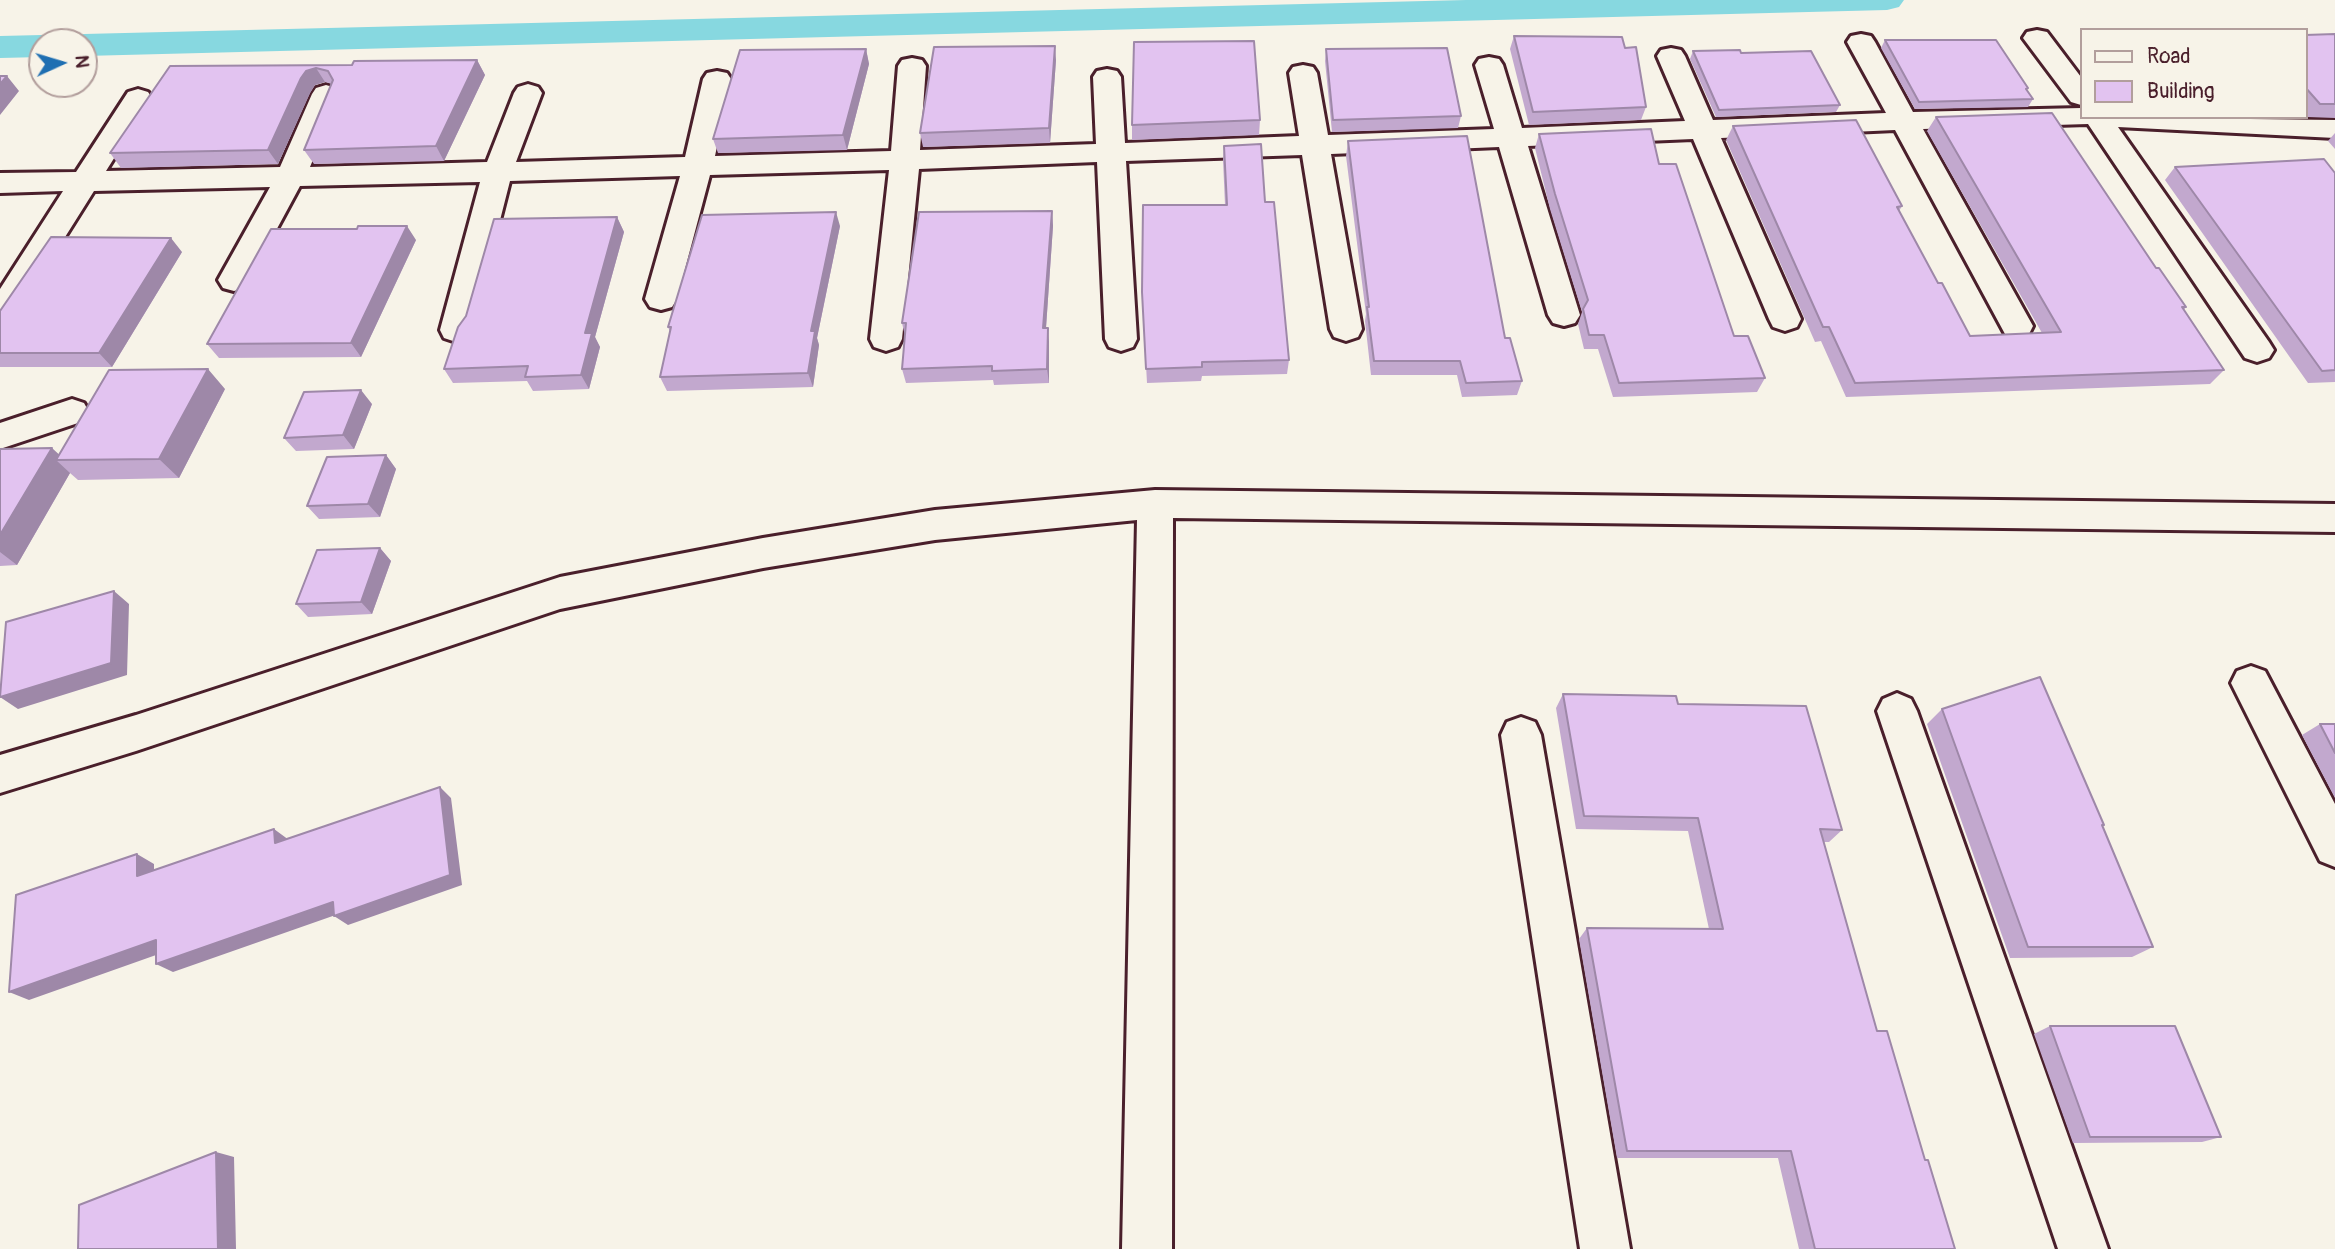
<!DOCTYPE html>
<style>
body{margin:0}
#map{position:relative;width:2335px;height:1249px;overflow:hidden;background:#f7f3e8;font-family:Pangolin,sans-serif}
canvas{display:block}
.legend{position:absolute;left:2080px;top:28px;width:228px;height:91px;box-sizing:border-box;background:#f7f3e8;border:2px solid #b29e9c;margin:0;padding:9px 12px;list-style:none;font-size:21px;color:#4a1f2b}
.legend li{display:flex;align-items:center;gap:14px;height:35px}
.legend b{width:35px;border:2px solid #b29e9c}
.north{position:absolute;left:28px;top:28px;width:70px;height:70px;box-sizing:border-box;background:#f7f3e8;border:2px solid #b29e9c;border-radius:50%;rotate:86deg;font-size:19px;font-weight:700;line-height:28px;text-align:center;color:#4a1f2b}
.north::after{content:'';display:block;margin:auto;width:24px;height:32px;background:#1f6fb2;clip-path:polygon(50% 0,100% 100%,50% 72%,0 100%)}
</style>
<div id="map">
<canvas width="2335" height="1249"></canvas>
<ul class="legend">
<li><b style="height:9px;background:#f7f3e8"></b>Road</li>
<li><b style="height:19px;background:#e2c3f0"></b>Building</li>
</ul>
<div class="north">N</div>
</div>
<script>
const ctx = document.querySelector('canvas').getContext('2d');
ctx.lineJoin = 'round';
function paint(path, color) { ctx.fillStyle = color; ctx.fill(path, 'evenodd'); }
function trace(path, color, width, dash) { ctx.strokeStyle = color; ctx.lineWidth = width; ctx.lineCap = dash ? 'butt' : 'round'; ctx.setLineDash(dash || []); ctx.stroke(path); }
paint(new Path2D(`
 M1466,0H1904L1899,7L1887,10L84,56V42H68L71,37L84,34Z
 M42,35L55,38L57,42H42V57L0,58V36Z`), '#87d8e0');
const minor = new Path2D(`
 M2037,30L2047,32L2081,77V105L2071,102L2023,38L2027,32Z
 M1861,34L1871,36L1875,42L1913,112L2081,108V117L2335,120V138L2118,127L2269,342L2274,350L2269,358L2257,362L2245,358L2088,124L1923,129L2033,326L2029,334L2017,338L2005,334L1895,130L1721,138L1801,319L1797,327L1785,331L1773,327L1769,319L1693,139L1528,146L1580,315L1575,323L1564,326L1553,323L1548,315L1499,147L1331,154L1362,329L1358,337L1346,341L1334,337L1330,329L1302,155L1126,161L1137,339L1133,347L1121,351L1109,347L1105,339L1097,162L919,169L902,339L898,347L886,351L874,347L870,339L889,170L710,175L677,299L672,307L661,310L650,307L645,299L680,176L510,181L472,330L468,338L456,342L444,338L440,330L480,182L300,186L245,288L234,291L223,288L218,280L270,187L94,191L11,323L0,326V289L63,191L0,193V173L76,172L128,92L138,89L148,92L152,98L106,171L280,167L312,94L316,88L326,85L336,88L340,94L310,167L487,162L514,93L518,87L528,84L538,87L542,93L516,162L685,157L703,79L707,73L717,71L727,73L731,79L715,156L891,151L898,66L902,60L912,58L922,60L926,66L920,150L1096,144L1093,77L1097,71L1107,69L1117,71L1121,77L1125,143L1299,136L1289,73L1293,67L1303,65L1313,67L1317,73L1328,135L1494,129L1475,65L1479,59L1489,57L1499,59L1503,65L1522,128L1685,121L1657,56L1661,50L1671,48L1681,50L1685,56L1713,120L1886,113L1847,42L1851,36Z
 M72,399L84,403L89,412L84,421L0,449V423Z
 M1155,490L2335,504V532L1173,518L1172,1249H1122L1137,520L935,540L763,568L560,609L136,751L0,793V755L136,715L560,577L763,538L935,510Z
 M2251,666L2265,671L2335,804V867L2320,861L2231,683L2237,671Z
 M1897,693L1911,699L1917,711L2108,1249H2058L1877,711L1883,699Z
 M1521,717L1535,722L1541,735L1630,1249H1580L1501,735L1507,722Z`);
trace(minor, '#4a1f2b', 6);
paint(minor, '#f7f3e8');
paint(new Path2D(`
 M2335,34V118L2308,117L2305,114V35Z
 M1514,36L1646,107L1641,120L1529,125L1510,49Z
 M1885,40L2028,88L2026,90L2033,99L2028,107L1915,109L1881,48Z
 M866,49L869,64L847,150L718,153L713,139Z
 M1326,49L1461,116L1458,128L1332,132L1325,61Z
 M1693,51L1741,53L1840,105L1836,112L1716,117L1690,59Z
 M477,60L485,75L444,161L314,164L304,150L332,84L325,82L315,85L310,93L278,164L121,168L110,153L170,66L352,65Z
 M1056,60L1050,143L923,147L920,133Z
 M1936,117L2156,268L2186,307L2184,310L2224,370L2210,384L1846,397L1821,341L1815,342L1726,140L1733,126L1902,206L1899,211L1938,283L1970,336L2042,333L1927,131Z
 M1260,120L1259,135L1132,140V125Z
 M2335,133V149L2328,141Z
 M1539,134L1659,164L1734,336L1765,378L1757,392L1613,397L1598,349H1584L1578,324L1582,312L1550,209L1535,148Z
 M1348,141L1505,338L1522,381L1517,395L1462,397L1457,375H1371L1365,321L1366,314L1346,156Z
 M1224,146L1265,202L1289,360L1287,374L1202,376L1201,381L1147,383L1142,292L1225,205L1223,160Z
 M2175,167L2335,173V382L2308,383L2165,180Z
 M1052,211L1053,226L1046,328L1049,342V383L994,385L993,380L906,383L902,369L905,336L902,323Z
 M617,217L624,232L595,337L600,347L589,389L533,391L527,381L453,383L444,369Z
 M840,226L817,338L819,345L813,387L667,391L660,377L670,332L668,327Z
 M357,229L416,240L361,357L219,358L207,344Z
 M182,252L112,367H0V311Z
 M225,389L179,478L78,480L70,473L17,565L0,566V449L60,455Z
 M372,404L354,449L296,451L284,438Z
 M386,455L396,469L380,517L319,519L307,506Z
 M380,548L391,561L372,614L308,617L296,604Z
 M1563,694L1678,704L1842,830L1829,842H1824L1877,1031L1925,1160L1955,1249H1799L1778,1158H1617L1579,939L1587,928L1709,929L1688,831L1576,829L1556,708Z
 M1942,709L2104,825L2102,827L2153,947L2132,957L2010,958L1927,724Z
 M2320,724H2335V798L2302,735Z
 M2050,1026L2221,1137L2202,1142L2073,1143L2034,1034Z`), '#c2a8ce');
paint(new Path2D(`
 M1055,46L1056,60L1050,143L1049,128Z
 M866,49L869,64L847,150L843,135Z
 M477,60L485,75L444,161L436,146Z
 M316,68L325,82L315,85L310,93L278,164L268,150L301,78L306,71Z
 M7,76L19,91L0,115V84Z
 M1052,211L1053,226L1045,342L1043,328Z
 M836,212L840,226L817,338L819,345L813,387L808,373L811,331Z
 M617,217L624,232L595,337L600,347L589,389L581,375L585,333Z
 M407,226L416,240L361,357L351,343Z
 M171,238L182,252L112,367L99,353Z
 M1048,328L1049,342V383L1047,369Z
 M208,369L225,389L179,478L159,459Z
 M361,390L372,404L354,449L343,435Z
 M52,448L65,460H56L70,473L17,565L0,552V535Z
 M386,455L396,469L380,517L368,504Z
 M380,548L391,561L372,614L361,602Z
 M114,591L129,604L127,675L18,709L0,697Z
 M440,787L451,798L462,885L348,925L334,916Z
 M274,829L289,840L275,843Z
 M137,854L154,864V886L137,876Z
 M333,902L347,911L173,972L156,964Z
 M156,940L173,949L29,1000L9,992Z
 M216,1152L234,1157L236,1249H218Z`), '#9e88a8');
const building = new Path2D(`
 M2335,34V104H2320L2305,87V35Z
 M1514,36L1622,37L1625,48L1636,47L1646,107L1533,112Z
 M1885,40H1996L2028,88L2026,89L2033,99L1919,102Z
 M1254,41L1260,120L1132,125L1134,42Z
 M1055,46L1049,128L920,133L934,47Z
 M1447,48L1461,116L1333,120L1326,49Z
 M866,49L843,135L713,139L740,50Z
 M1740,50L1741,53L1811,51L1840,105L1719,110L1693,51Z
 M477,60L436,146L304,150L333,80L328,71L316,68L306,71L301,78L268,150L110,153L170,66L352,65L354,61Z
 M0,76H7L0,84Z
 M2052,113L2156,268H2159L2186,307H2182L2224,370L1855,383L1829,327H1823L1733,126L1856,120L1902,206L1897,207L1938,283H1942L1970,336L2061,332L1936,117Z
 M1651,129L1659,164H1676L1734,336H1748L1765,378L1619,383L1604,335H1589L1583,309L1588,300L1555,194L1539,134Z
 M1467,136L1505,338H1510L1522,381L1466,383L1460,361H1374L1367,307H1369L1348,141Z
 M1261,144L1265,202H1274L1289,360L1202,362V367L1146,369L1142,292L1143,205H1227L1224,146Z
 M2324,159L2335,173V370L2322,371L2175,167Z
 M1052,211L1043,328H1048L1047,369L992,371V366L902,369L906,323H902L919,212Z
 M836,212L811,331H815L808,373L660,377L671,327H668L702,215Z
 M617,217L585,333H592L581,375L525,377L528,366L444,369L458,327L466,316L494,219Z
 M358,226H407L351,343L207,344L271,229H357Z
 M51,237L171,238L99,353H0V311Z
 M208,369L159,459L56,460L109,370Z
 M361,390L343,435L284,438L304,392Z
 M52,448L0,535V449Z
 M386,455L368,504L307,506L327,457Z
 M380,548L361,602L296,604L317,550Z
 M114,591L111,663L0,697L6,622Z
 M2040,677L2104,825H2102L2153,947H2028L1942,709Z
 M1563,694L1676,696L1678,704L1806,706L1842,830L1820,829L1877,1031H1887L1925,1160H1928L1955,1249H1815L1791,1151H1627L1587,928L1723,929L1698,818L1584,816Z
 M2320,724H2335V753Z
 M440,787L450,875L334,916L333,902L156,964V940L9,992L16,895L137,854V876L274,829L275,843Z
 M2050,1026H2175L2221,1137H2090Z
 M216,1152L218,1249H78L79,1205Z`);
paint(building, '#e2c3f0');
trace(building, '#9e88a8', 2);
</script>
